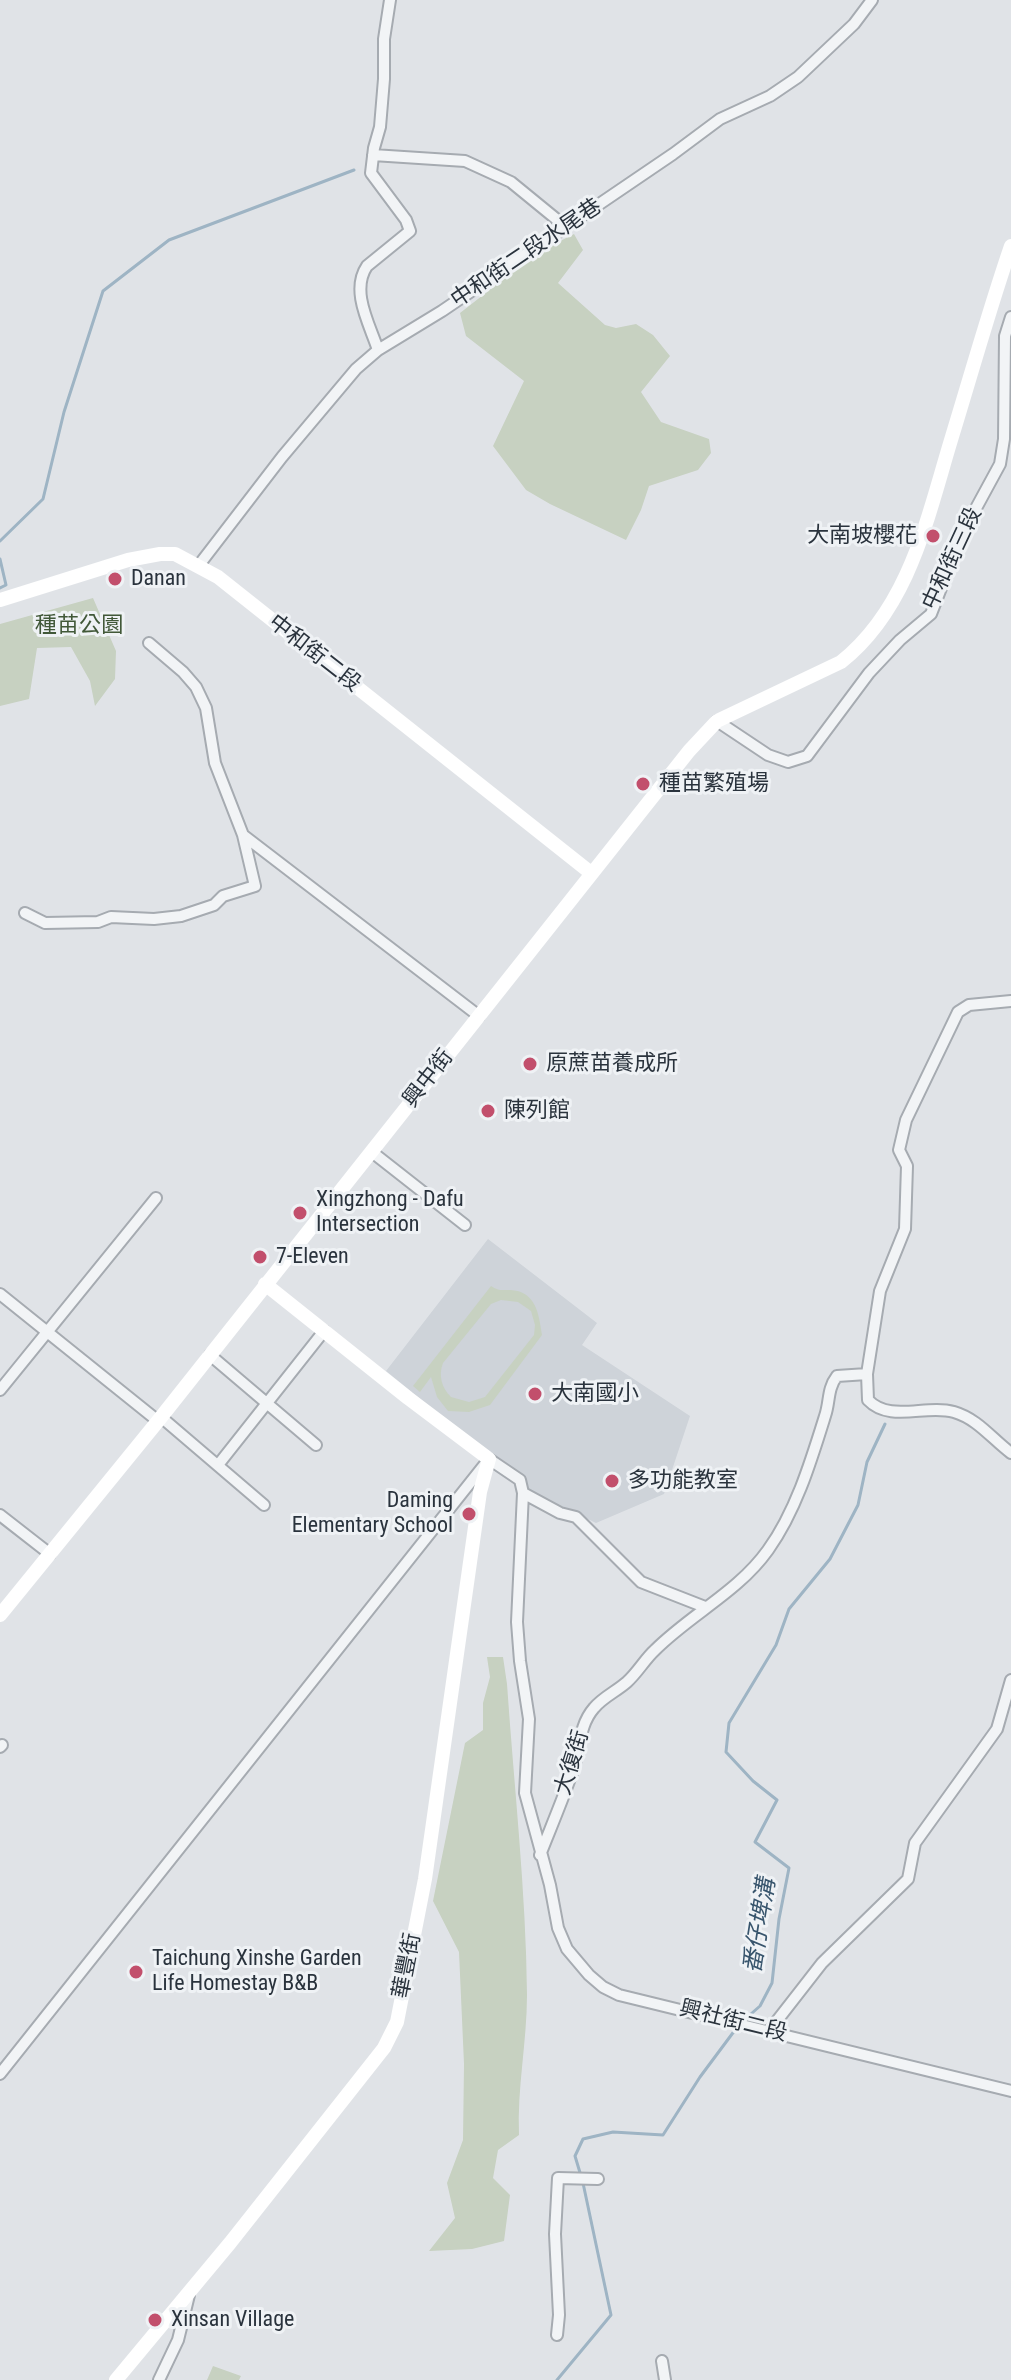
<!DOCTYPE html>
<meta charset="utf-8">
<style>
body{margin:0}
canvas{display:block;background:#e0e3e7}
</style>
<canvas width="1011" height="2380"></canvas>
<script>
const ctx = document.querySelector('canvas').getContext('2d');
ctx.lineJoin = 'round';
function paint(path, color) { ctx.fillStyle = color; ctx.fill(path, 'evenodd'); }
function trace(path, color, width, dash) { ctx.strokeStyle = color; ctx.lineWidth = width; ctx.lineCap = dash ? 'butt' : 'round'; ctx.setLineDash(dash || []); ctx.stroke(path); }
function write(font, color, halo, rows, align = 'center') {
  ctx.font = font + ' "Roboto Condensed","Noto Sans TC",sans-serif'; ctx.lineWidth = 6; ctx.setLineDash([]); ctx.textBaseline = 'middle'; ctx.strokeStyle = halo; ctx.fillStyle = color; for (const [text, x, y, turn = 0] of rows) {
    ctx.save(); ctx.translate(x, y); ctx.rotate((+turn || 0) * Math.PI / 180); ctx.textAlign = isNaN(turn) ? turn : align; if (halo) ctx.strokeText(text, 0, 0); ctx.fillText(text, 0, 0); ctx.restore();
  }
}
paint(new Path2D(`
 M488,1239L597,1323L582,1345L690,1416L664,1494L596,1523L528,1490L492,1457L386,1371Z`), '#ced3d9');
paint(new Path2D(`
 M574,234L583,250L558,283L605,325L616,328L636,324L653,335L670,356L641,392L661,422L709,439L711,453L698,470L649,486L641,510L626,540L550,504L526,490L493,446L524,381L466,336L460,313L537,253Z
 M93,598L116,651L115,679L95,706L90,681L71,647L37,648L29,699L0,706V624Z
 M491,1286C499,1291 501,1290 510,1290C536,1291 539,1314 542,1335L490,1405L469,1412L448,1411L437,1397L431,1377L420,1392L413,1386ZM501,1300L518,1302L531,1311L535,1325L534,1335L485,1397L469,1402L451,1397C442,1388 438,1376 443,1363L491,1304Z
 M487,1657H503L507,1684C514,1786 526,1892 527,1995C527,2042 517,2088 519,2135L498,2150L493,2178L510,2195L504,2241L472,2249L429,2251L455,2218L447,2183L463,2140L464,2064L459,1952L433,1901L465,1743L483,1730V1703L490,1677Z
 M213,2366L241,2376L239,2380H207Z`), '#c7d1c1');
trace(new Path2D(`
 M0,541L43,499L64,412L103,291L169,240L354,170
 M0,559L6,585L0,588
 M743,2021L760,2006L772,1983L779,1919L789,1868L755,1842L777,1800L753,1781L726,1752L729,1723L776,1645L789,1609L830,1559L858,1505L867,1462L885,1424
 M581,2176L575,2156L583,2139L613,2132L663,2135L700,2077L738,2026
 M557,2380L611,2315L583,2183`), '#9eb4c4', 3);
const street = new Path2D(`
 M373,155L465,161L511,182L566,227
 M378,350C370,325 350,291 367,266L410,231L406,220L371,173L374,148L380,127L384,79V39L390,0
 M199,565L282,457L356,369L378,350L442,311L673,154L720,119L770,96L798,77L854,24L872,0
 M149,643L183,672L196,687L206,708L215,763L243,835L479,1016
 M717,721L768,755L788,762L807,756L869,673L900,640L931,614L962,534L1000,464L1004,439L1005,336L1011,317
 M25,913L45,923L98,922L111,917L154,919L181,916L214,905L223,896L255,886L243,835
 M1011,1001L969,1005L958,1012L906,1120L899,1150L907,1166L905,1229L880,1291L867,1374L868,1400C890,1423 926,1404 954,1412C978,1419 992,1439 1011,1453
 M372,1152L465,1225
 M0,1294L158,1421
 M210,1355L316,1445
 M0,1390L156,1198
 M161,1417L264,1505
 M218,1465L324,1331
 M523,1493L560,1513L576,1517L641,1582L705,1607
 M0,1515L50,1554
 M0,1747L2,1745
 M540,1855C551,1827 563,1799 573,1770C580,1749 579,1725 594,1708C603,1697 617,1691 627,1682C638,1672 645,1659 655,1650C691,1614 738,1592 768,1550C796,1511 811,1461 825,1416C830,1402 827,1389 837,1376L867,1374
 M769,2031L822,1963L908,1879L915,1843L997,1729L1011,1680
 M0,2074L489,1459L520,1480L523,1493L517,1622L520,1661L529,1719L525,1793L550,1885L558,1928L567,1949L589,1975L603,1987L619,1995L1011,2091
 M557,2335L559,2315L555,2234L558,2178L598,2179
 M662,2361L665,2380
 M159,2380L178,2340L189,2295`);
trace(street, '#a6abb1', 14);
trace(street, '#f2f4f6', 10);
trace(new Path2D(`
 M0,600L128,560L160,554H175L218,577L591,873
 M0,1615L158,1421L689,751L717,721L841,662C909,608 927,519 951,440C971,375 989,310 1011,246
 M116,2380L230,2243L384,2048L397,2022L425,1879L480,1492L489,1459L408,1398L265,1284`), '#fff', 14);
for (const [x, y, r, color] of [
 [933,536,8,"#c24f6c"],
 [115,579,8,"#c24f6c"],
 [643,784,8,"#c24f6c"],
 [530,1064,8,"#c24f6c"],
 [488,1111,8,"#c24f6c"],
 [300,1213,8,"#c24f6c"],
 [260,1257,8,"#c24f6c"],
 [535,1394,8,"#c24f6c"],
 [612,1481,8,"#c24f6c"],
 [469,1514,8,"#c24f6c"],
 [136,1972,8,"#c24f6c"],
 [155,2320,8,"#c24f6c"]
]) { const dot = new Path2D(); dot.arc(x, y, r, 0, 2 * Math.PI); ctx.fillStyle = color; ctx.fill(dot); trace(dot, '#eff2f5', 3); }
write('22px', '#2a333d', '#eff2f5', [
 ["中和街二段水尾巷",527,254,-34],
 ["中和街三段",953,559,-65],
 ["中和街二段",314,654,38],
 ["興中街",429,1079,-52],
 ["大復街",573,1763,-73],
 ["華豐街",408,1966,-79],
 ["興社街二段",733,2022,14]
]);
write('22px', '#2a333d', '#eff2f5', [
 ["大南坡櫻花",917,536,"right"],
 ["Danan",131,579],
 ["種苗繁殖場",659,784],
 ["原蔗苗養成所",546,1064],
 ["陳列館",504,1111],
 ["Xingzhong - Dafu",316,1200],
 ["Intersection",316,1225],
 ["7-Eleven",276,1257],
 ["大南國小",551,1394],
 ["多功能教室",628,1481],
 ["Daming",453,1501,"right"],
 ["Elementary School",453,1526,"right"],
 ["Taichung Xinshe Garden",152,1959],
 ["Life Homestay B&B",152,1984],
 ["Xinsan Village",171,2320]
], 'left');
write('22px', '#415838', '#eff2f5', [
 ["種苗公園",79,626]
]);
write('italic 24px', '#38556d', '#eff2f5', [
 ["番仔埤溝",761,1926,-81]
]);
</script>
